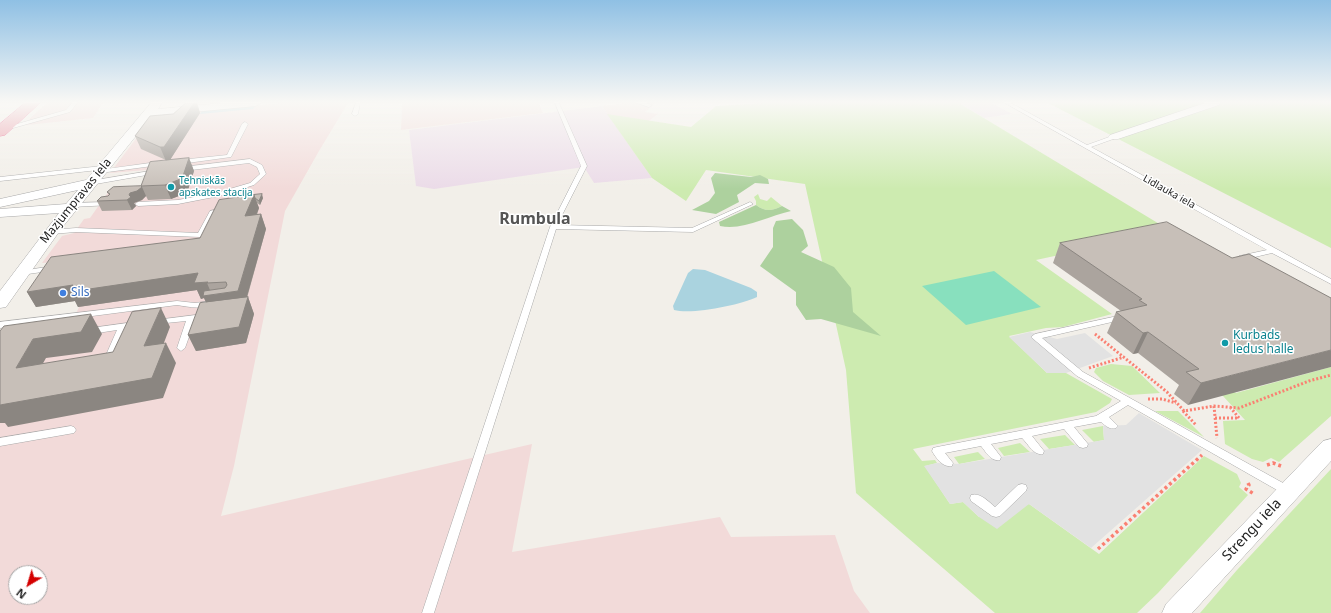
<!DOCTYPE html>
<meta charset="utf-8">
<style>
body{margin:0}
#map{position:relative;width:1331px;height:613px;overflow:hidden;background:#f2efe9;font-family:"Noto Sans",sans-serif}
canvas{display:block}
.north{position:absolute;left:8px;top:565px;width:40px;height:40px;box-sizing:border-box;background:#fff;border:1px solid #a7a7a7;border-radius:50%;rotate:218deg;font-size:11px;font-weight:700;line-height:16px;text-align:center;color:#222}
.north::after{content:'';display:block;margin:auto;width:14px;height:18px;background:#d40000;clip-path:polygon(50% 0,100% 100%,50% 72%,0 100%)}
</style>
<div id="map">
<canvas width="1331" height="613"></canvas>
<div class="north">N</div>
</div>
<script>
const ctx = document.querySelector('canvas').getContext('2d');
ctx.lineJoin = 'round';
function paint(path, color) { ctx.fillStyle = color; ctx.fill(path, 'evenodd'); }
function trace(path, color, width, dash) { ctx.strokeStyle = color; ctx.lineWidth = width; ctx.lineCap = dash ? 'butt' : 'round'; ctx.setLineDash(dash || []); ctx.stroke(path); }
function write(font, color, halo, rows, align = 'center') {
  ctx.font = font + ' "Noto Sans",sans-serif'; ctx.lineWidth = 3; ctx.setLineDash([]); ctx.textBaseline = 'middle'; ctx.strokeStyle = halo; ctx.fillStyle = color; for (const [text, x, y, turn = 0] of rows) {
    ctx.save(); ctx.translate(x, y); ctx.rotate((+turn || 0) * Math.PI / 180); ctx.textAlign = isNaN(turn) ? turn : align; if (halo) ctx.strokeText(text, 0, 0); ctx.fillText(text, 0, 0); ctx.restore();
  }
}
paint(new Path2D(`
 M47,103H103L93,118L27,125L30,118Z
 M282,103H348L319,151L285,211L234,466L221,516L532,444L512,552L720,517L731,537L835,535L854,591L870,613H0V353L69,328L82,301L69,261L42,263L62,236L74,233L84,219L90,218L109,191L142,186L147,170L110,173L150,120L165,114ZM16,573H40V597H16Z
 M402,103H539L543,113L401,130Z
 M623,103H656L645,112L658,114L646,123L616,127L602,106Z`), '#f2dad9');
paint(new Path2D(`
 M959,103H992L1012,114L984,118Z
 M602,106L652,178L594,183L584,167L434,189L416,186L409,130Z`), '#ebdbe8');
paint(new Path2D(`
 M763,103H959L1171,231L1036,260L1112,314L1063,327L1046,328L1009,336L1047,373H1066L1112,399L1110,403L1096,412L913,449L922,461L935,460L937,463L925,466L950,504L963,502L979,517L1029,504L1099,554L1204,456L1237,474L1241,483L1239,487L1248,495L1158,593L1137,613H995L856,493L846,370L805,184L706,170L686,201L652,178L607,114L691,127L716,106Z
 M1048,103H1331V248Z
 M758,194L760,199L767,201L771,197L782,206C772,211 765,212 756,205V201L754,197Z
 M1111,364L1132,366L1160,393L1129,395L1103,381L1094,372L1096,368Z
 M1331,367V416L1279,462L1271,458L1263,462L1252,459L1225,444L1223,421L1245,420L1223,396L1215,391L1228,388L1236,393Z
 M1155,411H1178L1204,437Z
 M1103,426L1104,440L1094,442L1082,430Z
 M1065,435L1075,445L1049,449L1040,439Z
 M1020,443L1030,452L1004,456L998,448Z
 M978,452L985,459L959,464L954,457Z
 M1331,469V613H1200L1237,570Z`), '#cdebb0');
paint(new Path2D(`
 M715,173L751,177L760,175L768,179L769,184L755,183L737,195L739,202L716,214L692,210L709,201L715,193L711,178Z
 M756,205C765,212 772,211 782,206L791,211C768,216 743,231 720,226L719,222Z
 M792,219L803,230L808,246L801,252L834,267L851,288L853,312L881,336L821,319L806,320L796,305V292L760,266L773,247V228L776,221Z`), '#add19e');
paint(new Path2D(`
 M994,271L1041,307L966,325L922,286Z`), '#88e0be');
paint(new Path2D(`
 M1030,332L1057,339L1085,333L1113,356L1066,373H1047L1009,337Z
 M1139,413L1202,450L1091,548L1029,504L997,529L979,517L963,502L950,504L924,466L937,463L959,464L1104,440L1103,426L1126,425Z`), '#e2e2e2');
paint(new Path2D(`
 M255,106L253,109L200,114L202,111Z
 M693,269L705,270L751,288L757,292V297C740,305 692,315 674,310L673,306L688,273Z`), '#aad3df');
const lane = new Path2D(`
 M72,103H77L70,112L6,130L3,128L66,110Z
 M356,103H360L358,114L355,116L352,114Z
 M555,103H559L587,166L557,225L692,228L748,203L750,202L753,204L693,232L556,229L434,613H422L550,227L581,166Z
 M637,103H646L652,105L649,107Z
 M1005,103H1011L1087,145L1112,136H1116V138L1091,147L1331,279V284L1272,253L1242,260H1239L1238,258L1239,256L1267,250Z
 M245,122L248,124L231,157L180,164L177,162L180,160L227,155L242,124Z
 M250,159L262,165L266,174L254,185L219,196L178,204L138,206L135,204L138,202L178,200L216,193L250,183L260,174L257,167L249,163L183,171L180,169L183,167Z
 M158,162L161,164L160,165L100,173L98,172V170L0,181V177L102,166L104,167L105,169Z
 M156,170L158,171V173L90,185L87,183L90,181Z
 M109,202L112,204L111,205L72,207L69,205L72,203Z
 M223,208L225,209V211L215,214L203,235L200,237L76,232L51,234L48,232L51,230L76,228L198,233L210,211Z
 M53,266H56L57,268L56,270L21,275L17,273L21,271Z
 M177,301L195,303L210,301L214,303C205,310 188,307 177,305L0,328V322Z
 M204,314L208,316L207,318L195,320L185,348L181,351L177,348L186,321L156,324L152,322L156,320Z
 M1113,317H1116L1124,324L1123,326H1117L1112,322L1042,338L1083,372L1292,488L1293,491L1292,494L1288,495L1284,494L1128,405L1109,417L1118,426L1116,428C1110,430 1106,426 1101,422L1074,427L1088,444L1087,447L1083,448L1079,447L1064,429L1032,436L1044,451L1043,454C1034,456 1028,444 1022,438L991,444L1001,457L1000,460C991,462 986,452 981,446L945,453L953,463L952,466C943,468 936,458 932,451L933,448L937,447L1096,416L1121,401L1077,376L1031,337L1035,334Z
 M135,322L139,325L138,327L126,329L114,355L110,358L106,355L117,330L91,334L87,331L91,328Z
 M71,426L74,427L76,430L74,433L0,446V438Z
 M1022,484L1026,485L1027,488L1026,491L1000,516L996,517L992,516L971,501L970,498L971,495C980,492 989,502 995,507L1018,485Z`);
const street = new Path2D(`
 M151,103H162L158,109L222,103H261L256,106L152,116L61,229L6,307L0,308V291L59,213L0,217V209L66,204L78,190L0,207V199L86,180Z
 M1205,103H1220L1219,105L1118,139H1110L1108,137L1110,135Z
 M1331,439V461L1192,613H1162L1166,604L1323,441Z`);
const highway = new Path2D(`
 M25,103H40L5,135L0,136V124Z`);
trace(lane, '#a9a9a9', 1);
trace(street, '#a9a9a9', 1);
trace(highway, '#dc2a67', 1);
trace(new Path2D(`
 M1095,334L1167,392L1184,411L1214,406L1239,408L1309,381L1331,375
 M1089,368L1124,357
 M1148,399H1162L1176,403
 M1214,406L1217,438
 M1183,411L1196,425
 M1215,418H1239L1230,407`), '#fa8072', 3, [2, 2]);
trace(new Path2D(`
 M1267,465L1273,463L1281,466
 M1248,483L1249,485L1246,489L1254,494
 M1098,549L1202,455`), '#fa8072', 3.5, [3, 3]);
paint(lane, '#fff');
paint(street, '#fff');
paint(highway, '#e892a2');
paint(new Path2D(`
 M186,103H197L200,113L170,160L189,158L194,171L188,190L184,194L171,199L148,200L146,196L142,200L134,203L136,206L132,210L102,211L97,201L108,196L109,195L107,192L141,186L166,160L141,149L135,136L173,114Z
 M241,197L263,198L260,205L257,203L259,208L257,215L261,214L266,229L247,298L248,297L254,314L246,343L196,351L188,335L206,302L204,298L201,299L197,290L78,307L75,301L36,307L27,292L200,238Z
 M1060,243L1232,258L1331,298L1188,405L1174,394L1179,385L1138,353L1133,354L1107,333L1116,312L1121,311L1053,263Z`), '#aba49e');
paint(new Path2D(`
 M194,103H197L200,113L170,160L166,161L160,147Z
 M189,158L194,171L188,190L184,194L171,199L165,185Z
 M142,187L146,196L142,200L134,203L136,206L132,210L127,200L130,193Z
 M262,194L263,198L260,205L259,201Z
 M254,195L259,208L250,230L245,216Z
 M261,214L266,229L244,307L210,311L204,298L201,299L197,290L78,307L75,301L36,307L27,292L73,285L198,273L208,282L207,283L212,295L238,291Z
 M248,297L254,314L246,343L196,351L188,335Z
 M161,308L170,327L155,366L144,346Z
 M91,314L102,334L92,352L46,358L29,388L16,368L33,339Z
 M1148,332L1138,353L1133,354L1143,333Z
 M166,343L176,363L163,398L8,427L5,423H0V405Z
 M1331,350V367L1188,405L1201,383Z`), '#8b8681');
const building = new Path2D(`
 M186,103H194L164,147H160L135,136L150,116L173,114Z
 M189,158L183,176L178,180L165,185L141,186L150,162Z
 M141,186L142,187L137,191L130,193L129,195L131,197L127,200L97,201L101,197L108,196L110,194L107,192L113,187Z
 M262,194L259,201L255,198L254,195L241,197L242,196Z
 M254,195L245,216L261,214L238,291L203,296L204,291L225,288L227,285L226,282L207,283L208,282L194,283L198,273L69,292L73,285L27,292L51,257L200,238L219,200Z
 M1167,222L1232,258L1249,254L1331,298V350L1201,383L1186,372L1199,369L1148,332L1143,333L1116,312L1147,305L1139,300L1142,299L1060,243Z
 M248,297L239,327L188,335L200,303Z
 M161,308L144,346L166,343L152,378L0,405V331L4,326L91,314L81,332L33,339L16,368L113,352L132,312Z`);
paint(building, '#c7bfb8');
trace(building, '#8b8681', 1);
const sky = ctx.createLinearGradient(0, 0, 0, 189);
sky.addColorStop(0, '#8fc0e4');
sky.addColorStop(0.54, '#f9f8f5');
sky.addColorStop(1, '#f9f8f500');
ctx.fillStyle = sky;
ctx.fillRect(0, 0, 1331, 189);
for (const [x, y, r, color] of [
 [171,187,4,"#0f9aa8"],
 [63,293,4,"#3f7fe0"],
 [1225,343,4,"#0f9aa8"]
]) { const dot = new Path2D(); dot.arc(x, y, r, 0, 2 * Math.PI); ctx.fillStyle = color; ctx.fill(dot); trace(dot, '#fff', 1.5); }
write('10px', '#0d838f', '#fff', [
 ["Tehniskās",179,181],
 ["apskates stacija",179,193]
], 'left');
write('10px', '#222', '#fff', [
 ["Lidlauka iela",1169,192,29]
]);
write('12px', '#222', '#fff', [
 ["Mazjumpravas iela",76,201,-51]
]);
write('12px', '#366cbe', '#fff', [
 ["Sils",71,293]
], 'left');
write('12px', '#0d838f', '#fff', [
 ["Kurbads",1233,336],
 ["ledus halle",1233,350]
], 'left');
write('14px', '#222', '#fff', [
 ["Strengu iela",1252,530,-47]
]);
write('bold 16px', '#555', '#fff', [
 ["Rumbula",535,219]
]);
</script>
